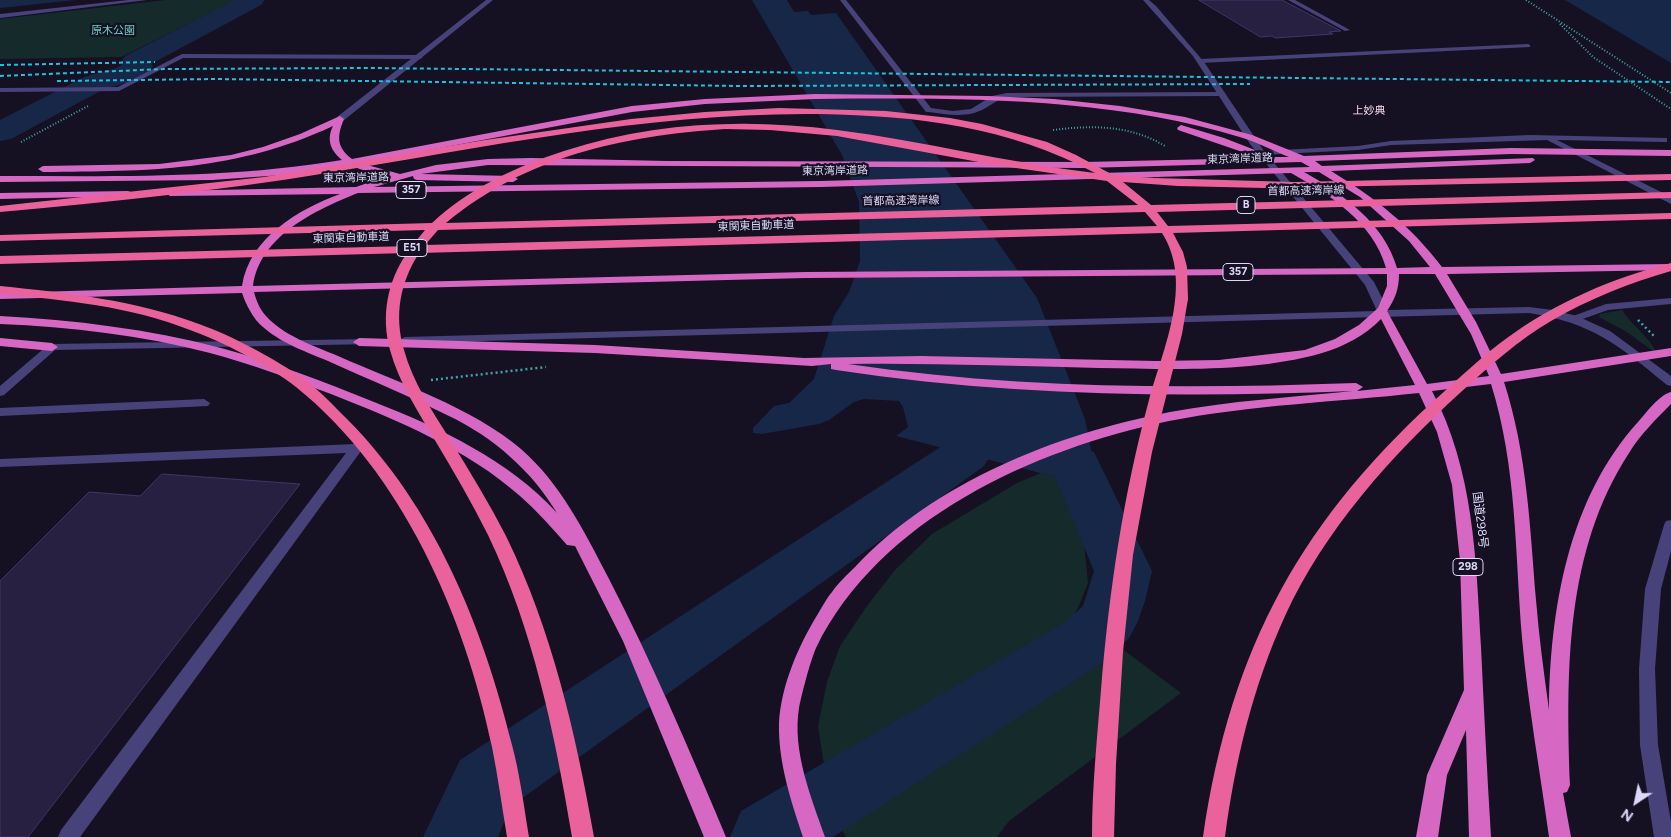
<!DOCTYPE html>
<meta charset="utf-8">
<style>
body{margin:0}
#map{position:relative;width:1671px;height:837px;overflow:hidden;background:#151122;font-family:Figtree,sans-serif}
canvas{display:block}
.north{position:absolute;left:1611px;top:777px;width:50px;height:50px;-webkit-text-stroke:4px #151122;paint-order:stroke;rotate:214deg;font-size:14px;font-weight:700;line-height:20px;text-align:center;color:#ddd8fa}
.north::after{content:'';display:block;margin:auto;width:18px;height:22px;background:#ddd8fa;clip-path:polygon(50% 0,100% 100%,50% 72%,0 100%)}
</style>
<div id="map">
<canvas width="1671" height="837"></canvas>
<div class="north">N</div>
</div>
<script>
const ctx = document.querySelector('canvas').getContext('2d');
ctx.lineJoin = 'round';
function paint(path, color) { ctx.fillStyle = color; ctx.fill(path, 'evenodd'); }
function trace(path, color, width, dash) { ctx.strokeStyle = color; ctx.lineWidth = width; ctx.lineCap = dash ? 'butt' : 'round'; ctx.setLineDash(dash || []); ctx.stroke(path); }
function write(font, color, halo, rows, align = 'center') {
  ctx.font = font + ' Figtree,"Noto Sans JP",sans-serif'; ctx.lineWidth = 4.5; ctx.setLineDash([]); ctx.textBaseline = 'middle'; ctx.strokeStyle = halo; ctx.fillStyle = color; for (const [text, x, y, turn = 0] of rows) {
    ctx.save(); ctx.translate(x, y); ctx.rotate((+turn || 0) * Math.PI / 180); ctx.textAlign = isNaN(turn) ? turn : align; if (halo) ctx.strokeText(text, 0, 0); ctx.fillText(text, 0, 0); ctx.restore();
  }
}
paint(new Path2D(`
 M166,0H237L121,57L0,59V19Z
 M1622,310C1632,326 1649,336 1657,354L1627,332L1599,317L1600,314Z
 M1056,471L1082,524L1088,583L1077,610L1064,629L932,717L827,783L818,726L827,682L840,646L867,606L895,570L932,534L1017,483L1041,473L1052,476Z
 M1121,648L1181,693L1009,821L997,837H846L838,822Z`), '#152b2b');
paint(new Path2D(`
 M0,0H76L0,8Z
 M752,0H787L794,12L808,11L811,15L836,13L1037,298L1085,419L1093,459L1056,471L1052,476L896,436L908,427L903,407L899,401L864,399L854,402L829,420L819,424L762,434L753,433V428L774,406L789,403L814,379L834,316L849,292L860,261L859,202L842,155Z
 M1565,0H1671V63Z`), '#172747');
paint(new Path2D(`
 M235,0H265L261,5L151,64L153,66L149,72L136,80L104,89L11,139L0,141V120L84,77L116,68L122,65L121,62L125,56Z
 M966,437L984,442L991,454L984,466L510,807L498,837H423L460,760L948,442Z
 M1076,446L1094,452L1152,571L1145,601L1138,621L1129,638L1108,659L833,837H730L741,811L1064,623L1083,606L1094,571L1050,464L1058,452Z`), '#172747');
const building = new Path2D(`
 M1199,0H1282L1341,31L1329,32L1333,34L1275,38L1272,36L1261,37Z
 M162,474L300,484L28,837H0V581L89,492L140,496Z`);
paint(building, '#282041');
trace(building, '#42356a', 1);
trace(new Path2D(`
 M1526,0L1671,93
 M1560,24L1593,57L1671,109
 M1053,130C1093,125 1130,125 1165,146
 M21,142L88,106`), '#3fa6a6', 2, [1, 2]);
trace(new Path2D(`
 M1638,320L1655,337
 M431,380L546,367`), '#3fa6a6', 2.5, [2, 3]);
paint(new Path2D(`
 M1288,0H1295L1350,30L1345,31Z`), '#48427b');
paint(new Path2D(`
 M128,0H147L0,18V14Z
 M840,0H846L931,108L953,111L971,109L992,96L1007,93L1222,92L1226,94L1222,96L1007,97C995,100 986,110 974,113C959,117 944,114 929,112H926Z
 M1528,44L1530,45V47L1200,63L1197,61L1200,59Z
 M182,54L420,55L423,57L420,59L183,58L119,91L0,92V88L118,87Z
 M1530,135L1667,138V142H1664L1557,140L1671,197V204L1547,140L1391,145L1358,150L1261,155L1257,153L1261,151L1358,146L1391,141Z
 M1671,298V304L1608,310L1577,321L1572,318L1573,316L1606,304Z
 M204,399L210,403L208,406L0,416V408Z
 M356,444L362,448L361,451L80,837H58L61,830L346,453L0,467V459Z`), '#48427b');
paint(new Path2D(`
 M486,0H493L343,121H337V117Z
 M1143,0H1149L1156,6L1204,62L1264,151L1374,282L1388,310L1529,307L1553,310L1577,316L1610,331L1671,376V386L1667,385C1618,345 1593,323 1529,313L405,343L399,340L405,337L1377,311L1365,285L1250,144L1193,56Z
 M370,339L376,342L374,344L55,350L4,395L0,396V386L48,345L52,344Z
 M1671,520V551L1661,589L1655,669L1658,745L1671,822V837H1654L1640,745L1639,669L1645,589L1664,525L1666,521Z`), '#48427b');
paint(new Path2D(`
 M815,94L988,96L1054,99L1120,106L1185,117L1252,135L1304,156L1511,148L1671,150V156L1511,154L1315,161L1322,166L1533,158L1535,160L1530,163L1331,171C1374,197 1411,226 1442,267L1671,264V270L1447,274L1476,322L1501,374L1671,348V356L1504,382C1527,453 1530,526 1536,600C1539,637 1544,674 1549,710C1550,610 1568,499 1638,422C1646,413 1659,395 1671,392V404C1656,419 1640,435 1629,453C1565,551 1566,672 1570,785L1567,792L1563,793L1571,837H1549C1540,771 1528,705 1522,638C1515,553 1517,467 1491,384L1432,391C1474,470 1476,559 1481,647C1484,710 1487,774 1491,837H1469L1466,730L1447,775L1438,837H1416L1427,775L1464,690L1460,561L1452,485L1437,432L1419,393C1336,402 1251,405 1169,421C1034,449 879,519 816,648C810,662 802,693 799,708C792,751 811,797 825,837H803C791,801 778,762 779,723C781,686 798,647 816,617C821,609 826,599 832,592C838,583 847,575 855,567C935,482 1056,434 1170,412C1230,401 1292,397 1353,391C1181,398 1007,396 836,370L831,369V364L812,366L595,353L359,346L353,342L359,338L595,345L804,358L921,356L1156,361L1219,360L1305,350L1335,339L1359,325L1378,308L1387,286V274L806,278L254,292C256,300 260,310 266,316C284,336 314,346 338,356C397,382 473,408 521,449C561,484 584,531 608,577C652,662 689,749 726,837H704L623,641L575,546L567,545C552,528 537,511 520,496C467,449 397,420 331,394C291,379 251,364 210,353C141,335 71,327 0,324V316C74,320 149,329 221,348C273,362 324,382 374,402C440,428 509,460 557,513C532,471 493,437 449,416C409,396 368,379 328,361C304,351 273,340 256,320C250,312 245,302 242,293L0,299V293L242,286C249,238 299,209 340,194L170,196L165,193L167,191L356,187L387,176L368,172L349,165L282,175L212,180L0,182V176C114,176 229,179 342,160C331,151 326,140 333,126C234,172 149,171 43,172L38,169L43,166L159,164L231,155L263,147L300,134L340,116L344,119C337,136 336,147 352,159L632,106L705,99ZM815,99C958,98 1105,96 1243,138C1259,143 1274,151 1289,157H1273L1224,138L1181,125L1177,128L1178,130L1260,158L1084,162L667,161L531,158L488,159L436,165L400,174L360,163L632,112L705,104ZM1301,162L1310,167L821,181L374,187L413,176L414,179L417,180L513,182L518,179L513,176L421,174L488,165L1084,168ZM1304,172H1319L1360,197L1409,241L1430,267L1397,268C1384,223 1343,194 1304,172ZM1291,173C1330,195 1373,222 1386,268L806,272L253,286C260,235 316,210 358,193L821,187ZM1399,274H1435L1471,334L1489,376L1427,384L1387,311C1395,299 1399,289 1399,274ZM1381,319L1415,385L1357,391L1363,387L1356,383C1187,389 1015,389 848,364C932,363 1015,366 1099,368C1171,369 1253,373 1322,353C1343,347 1366,335 1381,319Z
 M128,191L131,192V196L0,199V193Z
 M0,338L52,343L58,347L52,351L0,346Z`), '#d668c4');
paint(new Path2D(`
 M779,108L886,111L950,118L982,124L1047,142L1076,155L1113,175L1155,178L1294,182L1671,174V180L1265,188L1178,186L1123,182L1151,205L1671,192V198L1157,212L1168,226L1671,213V219L1173,233L1183,252L1187,267L1188,299L1182,334L1152,452L1133,555L1123,652L1116,764L1114,837H1092C1092,788 1097,739 1101,690C1109,592 1123,496 1149,400C1163,349 1194,283 1162,233L419,253C400,283 394,315 404,350C413,383 433,412 451,441C470,472 489,503 506,536C552,630 576,734 594,837H572C555,734 533,629 488,535C472,503 454,472 436,442C419,413 399,383 390,350C381,316 387,282 407,253L0,264V256L412,246L425,230L0,241V235L432,223C468,189 517,166 564,151C652,122 746,118 837,130C924,141 1008,163 1095,173C1007,126 918,116 820,114C653,112 491,146 327,173C219,191 109,202 0,212V206L264,177L485,140L631,119L705,112ZM725,129L770,130L837,136L995,165L1107,181L1138,205L446,223C527,156 622,136 725,129ZM1145,212L1157,226L425,245L438,230Z
 M1671,263V271C1629,283 1589,299 1551,321C1518,340 1490,366 1461,392C1391,456 1325,529 1285,616C1253,686 1235,761 1225,837H1203C1231,646 1303,516 1447,389C1467,371 1486,353 1507,338C1556,302 1613,278 1671,263Z
 M0,286C68,293 135,300 199,324C233,336 275,359 304,379C320,391 334,406 348,420C435,508 483,627 512,745C520,775 524,807 529,837H507C502,807 498,777 492,747C465,616 402,472 296,387C270,366 221,341 190,330C129,306 65,300 0,294Z`), '#ea629c');
trace(new Path2D(`
 M0,65L155,62
 M0,76L164,69L371,68L1671,82
 M57,81L215,79L742,86L1250,84`), '#1ec1df', 2, [4, 3]);
write('11px', '#6dd0bd', '#151122', [
 ["原木公園",113,31]
]);
write('11px', '#fad9ec', '#151122', [
 ["上妙典",1369,111]
]);
write('11px', '#ddd8fa', '#151122', [
 ["東京湾岸道路",1240,159,-2],
 ["東京湾岸道路",835,171,-1],
 ["東京湾岸道路",356,178,-1],
 ["首都高速湾岸線",1306,191,-1],
 ["首都高速湾岸線",901,201,-1],
 ["東関東自動車道",756,226,-2],
 ["東関東自動車道",351,238,-2]
]);
for (const [x, y, w] of [
 [411,190,30],
 [1246,205,18],
 [412,248,30],
 [1238,272,30],
 [1468,567,30]
]) { const box = new Path2D(); box.roundRect(x - w / 2, y - 8.5, w, 17, 4); ctx.fillStyle = '#151122'; ctx.fill(box); trace(box, '#ddd8fa', 1); }
write('bold 11px', '#ddd8fa', null, [
 ["357",411,190],
 ["B",1246,205],
 ["E51",412,248],
 ["357",1238,272],
 ["298",1468,567]
]);
write('12px', '#ddd8fa', '#151122', [
 ["国道298号",1480,520,83]
]);
</script>
